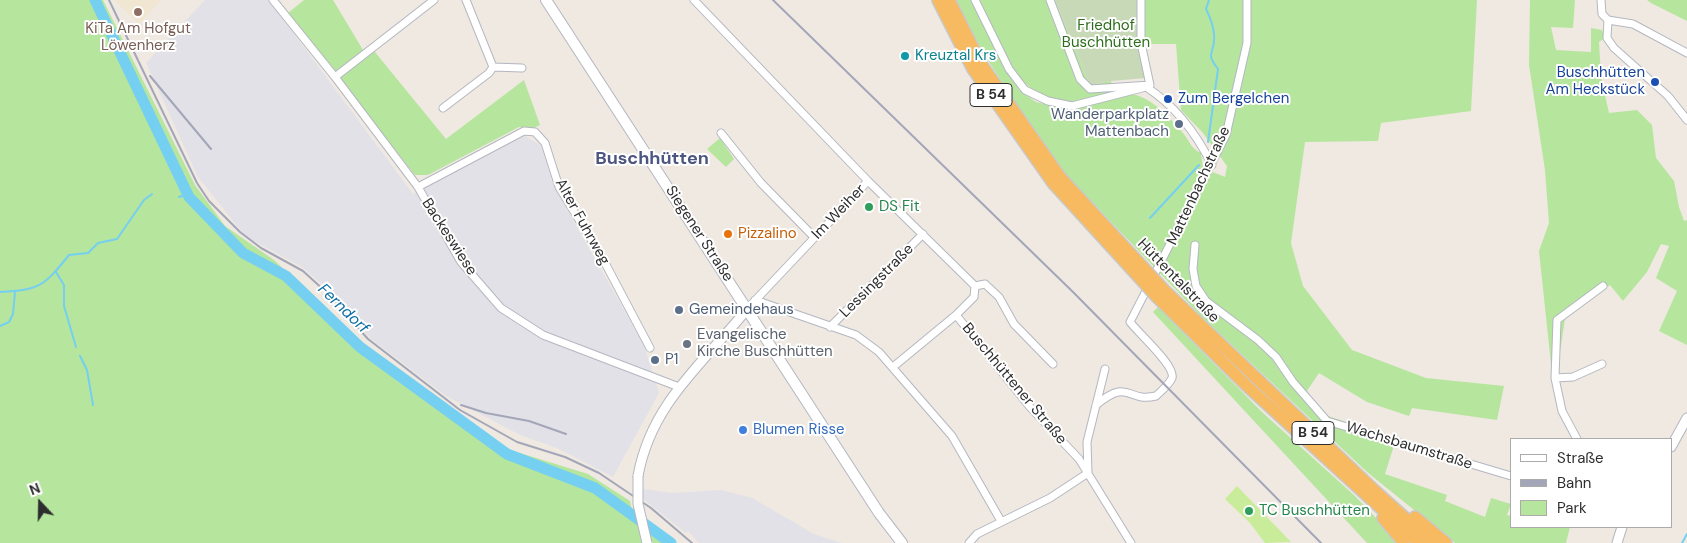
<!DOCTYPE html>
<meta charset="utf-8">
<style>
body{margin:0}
#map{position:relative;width:1687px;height:543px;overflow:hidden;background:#efe9e1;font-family:"DM Sans",sans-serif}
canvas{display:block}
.legend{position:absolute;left:1510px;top:438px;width:162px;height:90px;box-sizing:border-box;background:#fff;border:1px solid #ababab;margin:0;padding:6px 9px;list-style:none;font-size:15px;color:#2e2e2e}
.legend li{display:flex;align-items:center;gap:10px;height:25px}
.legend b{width:25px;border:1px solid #ababab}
.north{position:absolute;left:15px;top:478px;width:50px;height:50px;-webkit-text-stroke:4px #fff;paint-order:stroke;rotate:339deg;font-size:14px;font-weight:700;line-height:20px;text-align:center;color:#2e2e2e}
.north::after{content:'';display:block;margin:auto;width:18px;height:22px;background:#2e2e2e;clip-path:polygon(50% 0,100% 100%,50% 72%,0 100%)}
</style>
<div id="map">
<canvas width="1687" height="543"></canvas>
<ul class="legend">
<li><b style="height:6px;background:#fff"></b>Straße</li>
<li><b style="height:6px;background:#a3a6b8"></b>Bahn</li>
<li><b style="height:14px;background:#b6e59e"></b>Park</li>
</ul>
<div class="north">N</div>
</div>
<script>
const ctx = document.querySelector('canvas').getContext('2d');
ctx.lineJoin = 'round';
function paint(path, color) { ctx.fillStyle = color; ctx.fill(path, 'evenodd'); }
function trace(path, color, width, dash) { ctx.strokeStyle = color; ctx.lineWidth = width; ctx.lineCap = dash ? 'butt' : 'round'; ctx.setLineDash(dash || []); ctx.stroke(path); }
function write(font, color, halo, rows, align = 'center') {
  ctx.font = font + ' "DM Sans",sans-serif'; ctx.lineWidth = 4; ctx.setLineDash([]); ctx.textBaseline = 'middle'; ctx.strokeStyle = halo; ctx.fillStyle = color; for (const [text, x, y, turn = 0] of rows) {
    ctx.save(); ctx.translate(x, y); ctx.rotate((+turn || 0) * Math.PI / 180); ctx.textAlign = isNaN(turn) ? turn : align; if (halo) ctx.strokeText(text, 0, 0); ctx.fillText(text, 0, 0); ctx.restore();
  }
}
paint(new Path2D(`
 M205,0H269L413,194L524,135L541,146L554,187L644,345L659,393L613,477L557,448L520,435L446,396L371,339L332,293L302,267L252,240L241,231L198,177L146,63Z
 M643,489L673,493L721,490L752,498L814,534L842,543H699L688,531L686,533L642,498Z`), '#e3e1e8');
paint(new Path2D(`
 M114,0H161L139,24Z`), '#f0e6d1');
paint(new Path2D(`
 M0,0H103L195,185L225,226L274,260L363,343L507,449L588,474L630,501L634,519L665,543H0Z
 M304,0H333L363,50L370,46L446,139L524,80L540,125L532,129L519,127L428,175H415L288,13Z
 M955,0H971L1004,68L1019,90L1036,102L1067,109L1129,94C1150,95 1170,118 1183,133C1189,140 1191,149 1201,153L1203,168L1225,177L1227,166L1203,133L1181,110L1176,44H1145L1143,0H1477L1471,111L1381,123L1378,141L1305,142L1291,243L1303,286L1352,350L1426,378L1504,386L1497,420L1412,408L1409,416L1367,402L1319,373L1307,391L1322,414L1396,439L1385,474L1447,495L1445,501L1485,517L1491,498L1511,504L1507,515L1511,516V527H1570L1566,543H1455L1367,472L1201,316L1068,177L1021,112L975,40Z
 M980,0H1055L1090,85L1111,81L1114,92C1099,95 1080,103 1064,102C1015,98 998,38 980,0Z
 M1530,0H1575L1573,28L1551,27L1556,50L1591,52V28L1602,30L1605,38L1599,42L1601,77L1609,113L1637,110L1652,125L1656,158L1674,181L1679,207L1684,221L1687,220V345L1659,331L1677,291L1656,278L1669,246L1661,244L1647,272L1623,301L1610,285L1565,319L1554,392L1539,251L1549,223L1545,170L1529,65Z
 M1647,0H1687V21L1651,3Z
 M720,138L734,159L726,167L707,149Z
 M1158,307L1262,412L1355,496L1400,543H1367L1153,312Z`), '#b6e59e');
paint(new Path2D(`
 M1055,0H1139L1146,78L1111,81L1090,85Z`), '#c8d9b8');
paint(new Path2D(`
 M1237,486L1291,542L1265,543L1250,523L1225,499Z`), '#c9ec9a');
trace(new Path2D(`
 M1208,142L1218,69C1205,52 1214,55 1214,40C1215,29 1211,19 1206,9L1209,0
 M179,197L188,194
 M1150,218L1199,165
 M56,272L64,285V306L76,347
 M0,292C40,290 44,286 69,255L88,253L98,243L117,239L144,200L152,194
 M0,326L9,322L13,314L15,292
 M80,356L87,370L93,405
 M1682,543L1687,534`), '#75cff0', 2);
trace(new Path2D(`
 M95,0L189,197L243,253L286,276L360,347L507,454L595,488L671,543`), '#75cff0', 11);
const minor = new Path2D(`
 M273,0L335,77L418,187L461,262L501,308L543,335L679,387
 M694,0L868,181L975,286L974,297L956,315L893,367
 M975,0L1009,69L1025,90L1048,101L1072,106L1146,87C1176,106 1196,133 1212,165
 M1050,0L1080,79L1090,89L1150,85L1141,43V0
 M1601,0L1602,14L1608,20L1607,38L1614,48L1668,96L1687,120
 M1608,20L1633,24L1687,53
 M493,67L522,68
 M335,77L434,0
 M443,108L489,73L493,67L466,0
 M721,133L761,183L814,237
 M418,187L524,131L535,132L545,143L559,187L604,261L650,348
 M1195,245L1193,269L1196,286L1206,301L1258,340L1276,357L1293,382L1327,421L1511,476
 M975,286L985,284L999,297L1014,324L1053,364
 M755,300L856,335L879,352L952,436L1001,521
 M748,308L868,181
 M956,315L1030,407L1079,459L1131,543
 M830,327L923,234
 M1555,378L1573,377L1602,364
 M1096,405C1130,377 1126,403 1156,396C1161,391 1169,385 1172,378C1176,366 1139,334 1130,322L1226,135L1247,43V0
 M1577,439L1562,411L1555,378L1557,320L1603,286
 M969,543L977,534L1050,498L1088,473L1087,442L1105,369`);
const tertiary = new Path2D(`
 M1671,447L1687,418
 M638,476C651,403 703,364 748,308
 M1617,543L1622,527`);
const secondary = new Path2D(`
 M546,0L879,513L902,543`);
const trunk = new Path2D(`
 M938,0L973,69L1053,183
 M949,0L981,64L1060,177
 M1164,290L1375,491L1433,543
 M1157,297L1245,384L1419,543
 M1415,517L1446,543
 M1383,518L1404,543`);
trace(minor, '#b4b7c1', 9);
trace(tertiary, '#b4b7c1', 11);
trace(secondary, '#b4b7c1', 12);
trace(trunk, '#c9c9c9', 14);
trace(minor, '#fff', 7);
trace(tertiary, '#fff', 9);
trace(secondary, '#fff', 10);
trace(trunk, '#f8ba60', 11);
trace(new Path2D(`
 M109,0L197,183L209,201L240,232L261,248L303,271L326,292L368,339L460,410L517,442L565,457L599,473L651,508L692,543
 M773,0L1073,292L1321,543
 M150,76L211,149
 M461,405L486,413L529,421L566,434`), '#a3a6b8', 2);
const tertiaryBridge = new Path2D(`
 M638,476V504L647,543`);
const trunkBridge = new Path2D(`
 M1060,177L1164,290
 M1053,183L1157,297`);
trace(tertiaryBridge, '#b4b7c1', 11, []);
trace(trunkBridge, '#c9c9c9', 14, []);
trace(tertiaryBridge, '#fff', 9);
trace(trunkBridge, '#f8ba60', 11);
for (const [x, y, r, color] of [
 [138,12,5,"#8d6e63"],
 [905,56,5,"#0f9aa8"],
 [1655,82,5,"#1a4fb4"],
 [1168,99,5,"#1a4fb4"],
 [1179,124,5,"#5c6f8a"],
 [869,207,5,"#2e9e5b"],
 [728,234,5,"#e8710a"],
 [679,310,5,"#5c6f8a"],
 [687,344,5,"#6b7280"],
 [655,360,5,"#5c6f8a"],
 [743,430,5,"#3f7fe0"],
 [1249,511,5,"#2e9e5b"]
]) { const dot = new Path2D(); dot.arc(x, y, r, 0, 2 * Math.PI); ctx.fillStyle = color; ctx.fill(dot); trace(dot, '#fff', 2); }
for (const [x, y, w] of [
 [991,95,42],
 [1313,433,42]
]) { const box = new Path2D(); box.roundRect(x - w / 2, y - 11.5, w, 23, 4); ctx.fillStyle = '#fff'; ctx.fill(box); trace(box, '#2e2e2e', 1); }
write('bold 14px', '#2e2e2e', null, [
 ["B 54",991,95],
 ["B 54",1313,433]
]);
write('15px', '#2c6e1b', '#fff', [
 ["Friedhof",1106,26],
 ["Buschhütten",1106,43]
]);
write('15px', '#785e54', '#fff', [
 ["KiTa Am Hofgut",138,29],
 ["Löwenherz",138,46]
]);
write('15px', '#0d838f', '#fff', [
 ["Kreuztal Krs",915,56]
], 'left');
write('15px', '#164399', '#fff', [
 ["Buschhütten",1645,73],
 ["Am Heckstück",1645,90],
 ["Zum Bergelchen",1178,99,"left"]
], 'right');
write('15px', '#4e5e75', '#fff', [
 ["Wanderparkplatz",1169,115,"right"],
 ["Mattenbach",1169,132,"right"],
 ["Gemeindehaus",689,310],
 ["P1",665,360]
], 'left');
write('15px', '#2e2e2e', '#fff', [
 ["Mattenbachstraße",1199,186,-65],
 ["Im Weiher",839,212,-46],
 ["Alter Fuhrweg",582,222,61],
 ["Siegener Straße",699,234,57],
 ["Backeswiese",449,237,57],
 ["Lessingstraße",877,281,-45],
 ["Hüttentalstraße",1178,281,46],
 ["Buschhüttener Straße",1014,384,50],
 ["Wachsbaumstraße",1409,446,17]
]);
write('15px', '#27864d', '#fff', [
 ["DS Fit",879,207],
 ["TC Buschhütten",1259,511]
], 'left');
write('15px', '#c56008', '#fff', [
 ["Pizzalino",738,234]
], 'left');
write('15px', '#5b616d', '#fff', [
 ["Evangelische",697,335],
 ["Kirche Buschhütten",697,352]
], 'left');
write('15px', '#366cbe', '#fff', [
 ["Blumen Risse",753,430]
], 'left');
write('italic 16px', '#0d6fa3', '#fff', [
 ["Ferndorf",343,309,44]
]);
write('bold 18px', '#4d5680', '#fff', [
 ["Buschhütten",652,159]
]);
</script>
